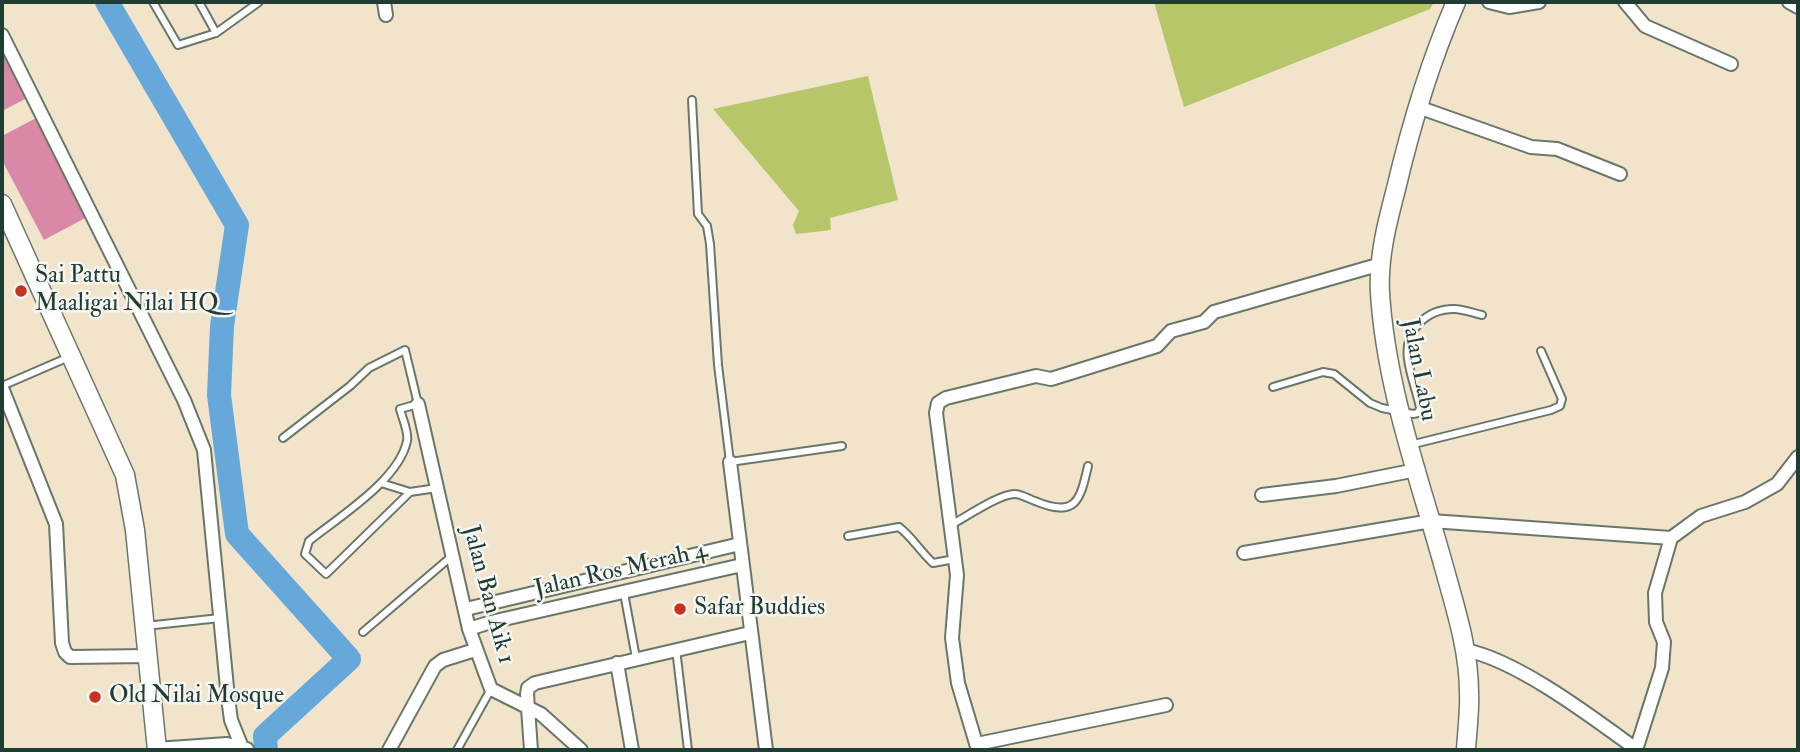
<!DOCTYPE html>
<style>
body{margin:0}
#map{position:relative;width:1800px;height:752px;overflow:hidden;background:#f1e4cb;font-family:"IM FELL Double Pica",serif}
canvas{display:block}
.frame{position:absolute;inset:0;border:4px solid #1f3d34;pointer-events:none}
</style>
<div id="map">
<canvas width="1800" height="752"></canvas>
<div class="frame"></div>
</div>
<script>
const ctx = document.querySelector('canvas').getContext('2d');
ctx.lineJoin = 'round';
function paint(path, color) { ctx.fillStyle = color; ctx.fill(path, 'evenodd'); }
function trace(path, color, width, dash) { ctx.strokeStyle = color; ctx.lineWidth = width; ctx.lineCap = dash ? 'butt' : 'round'; ctx.setLineDash(dash || []); ctx.stroke(path); }
function write(font, color, halo, rows, align = 'center') {
  ctx.font = font + ' "IM FELL Double Pica",serif'; ctx.lineWidth = 5; ctx.setLineDash([]); ctx.textBaseline = 'middle'; ctx.strokeStyle = halo; ctx.fillStyle = color; for (const [text, x, y, turn = 0] of rows) {
    ctx.save(); ctx.translate(x, y); ctx.rotate((+turn || 0) * Math.PI / 180); ctx.textAlign = isNaN(turn) ? turn : align; if (halo) ctx.strokeText(text, 0, 0); ctx.fillText(text, 0, 0); ctx.restore();
  }
}
paint(new Path2D(`
 M1154,2H1434L1430,9L1184,107Z
 M868,76L898,200L830,218L831,230L796,234L793,225L799,211L713,109Z`), '#b6c668');
trace(new Path2D(`
 M107,2L237,225L222,326L219,395L237,534L349,659L265,736L266,750`), '#67a8db', 24);
paint(new Path2D(`
 M2,44L29,97L2,111Z
 M38,117L89,216L44,240L2,160V136Z`), '#da88a7');
const service = new Path2D(`
 M153,2L178,45L216,33L259,2
 M199,2L216,33
 M692,100L698,214L707,226L710,244L718,365L730,462L842,446
 M2,386L69,357
 M1273,387L1323,372L1334,374L1370,403L1382,408L1413,414L1418,413L1420,408C1417,392 1410,376 1408,359C1404,331 1426,309 1454,309C1463,309 1473,313 1482,315
 M283,438L350,386L369,368L405,350L418,404L400,409C402,418 409,432 407,441C399,480 339,517 309,541L305,554L326,574L410,492L437,488
 M1410,445L1551,410L1560,406L1562,399L1541,351
 M381,483L410,492
 M951,525C966,517 999,494 1015,494C1021,494 1029,499 1035,501C1076,518 1080,501 1088,466
 M848,536L899,527C912,537 920,551 933,563L955,559
 M624,593L636,658
 M145,626L220,618
 M363,632L452,556
 M676,649L688,750
 M457,750L491,689`);
const minor = new Path2D(`
 M384,2L386,15
 M1489,2L1509,7L1539,2
 M1625,2L1645,26L1731,64
 M1789,2L1798,7
 M2,35L184,400L204,450L228,698L231,720L243,750
 M1418,107L1531,147L1557,149L1620,174
 M2,388L56,524L62,643L65,652L70,657L148,656
 M418,404L469,629L491,689L541,714L581,750
 M730,462L766,750
 M1262,495L1336,486L1416,470
 M1671,538L1701,516L1745,502L1777,484L1798,457
 M1244,553L1431,521L1671,538
 M466,609L740,544
 M469,629L491,622L742,565
 M1465,650C1517,660 1592,717 1636,749
 M617,663L632,750
 M977,744L1166,705
 M156,749L227,744L247,749
 M389,750L435,666L443,660L475,650
 M531,750L527,694L528,688L535,683L750,633
 M978,750L958,683L952,638L957,575L936,413L938,403L946,398L1036,376L1051,379L1157,346L1171,331L1204,322L1214,312L1381,264
 M1636,750L1662,668L1664,642L1656,622L1655,593L1671,538`);
const primary = new Path2D(`
 M1456,2C1430,62 1411,125 1396,189C1387,223 1378,258 1380,293C1386,388 1419,477 1444,567C1455,607 1469,650 1469,692C1470,711 1467,731 1466,750
 M2,204L125,475L135,530L157,750`);
trace(service, '#687769', 10);
trace(minor, '#687769', 16);
trace(primary, '#687769', 21);
trace(service, '#fff', 6);
trace(minor, '#fff', 12);
trace(primary, '#fff', 18);
for (const [x, y, r, color] of [
 [21,291,7,"#c8321e"],
 [680,609,7,"#c8321e"],
 [95,697,7,"#c8321e"]
]) { const dot = new Path2D(); dot.arc(x, y, r, 0, 2 * Math.PI); ctx.fillStyle = color; ctx.fill(dot); trace(dot, '#f6f6f2', 2.5); }
write('24px', '#1f3d34', '#f6f6f2', [
 ["Sai Pattu",35,277],
 ["Maaligai Nilai HQ",35,305],
 ["Safar Buddies",694,609],
 ["Old Nilai Mosque",109,697]
], 'left');
write('24px', '#1f3d34', '#f6f6f2', [
 ["Jalan Labu",1418,370,79],
 ["Jalan Ros Merah 4",621,571,-13],
 ["Jalan Ban Aik 1",487,595,75]
]);
</script>
